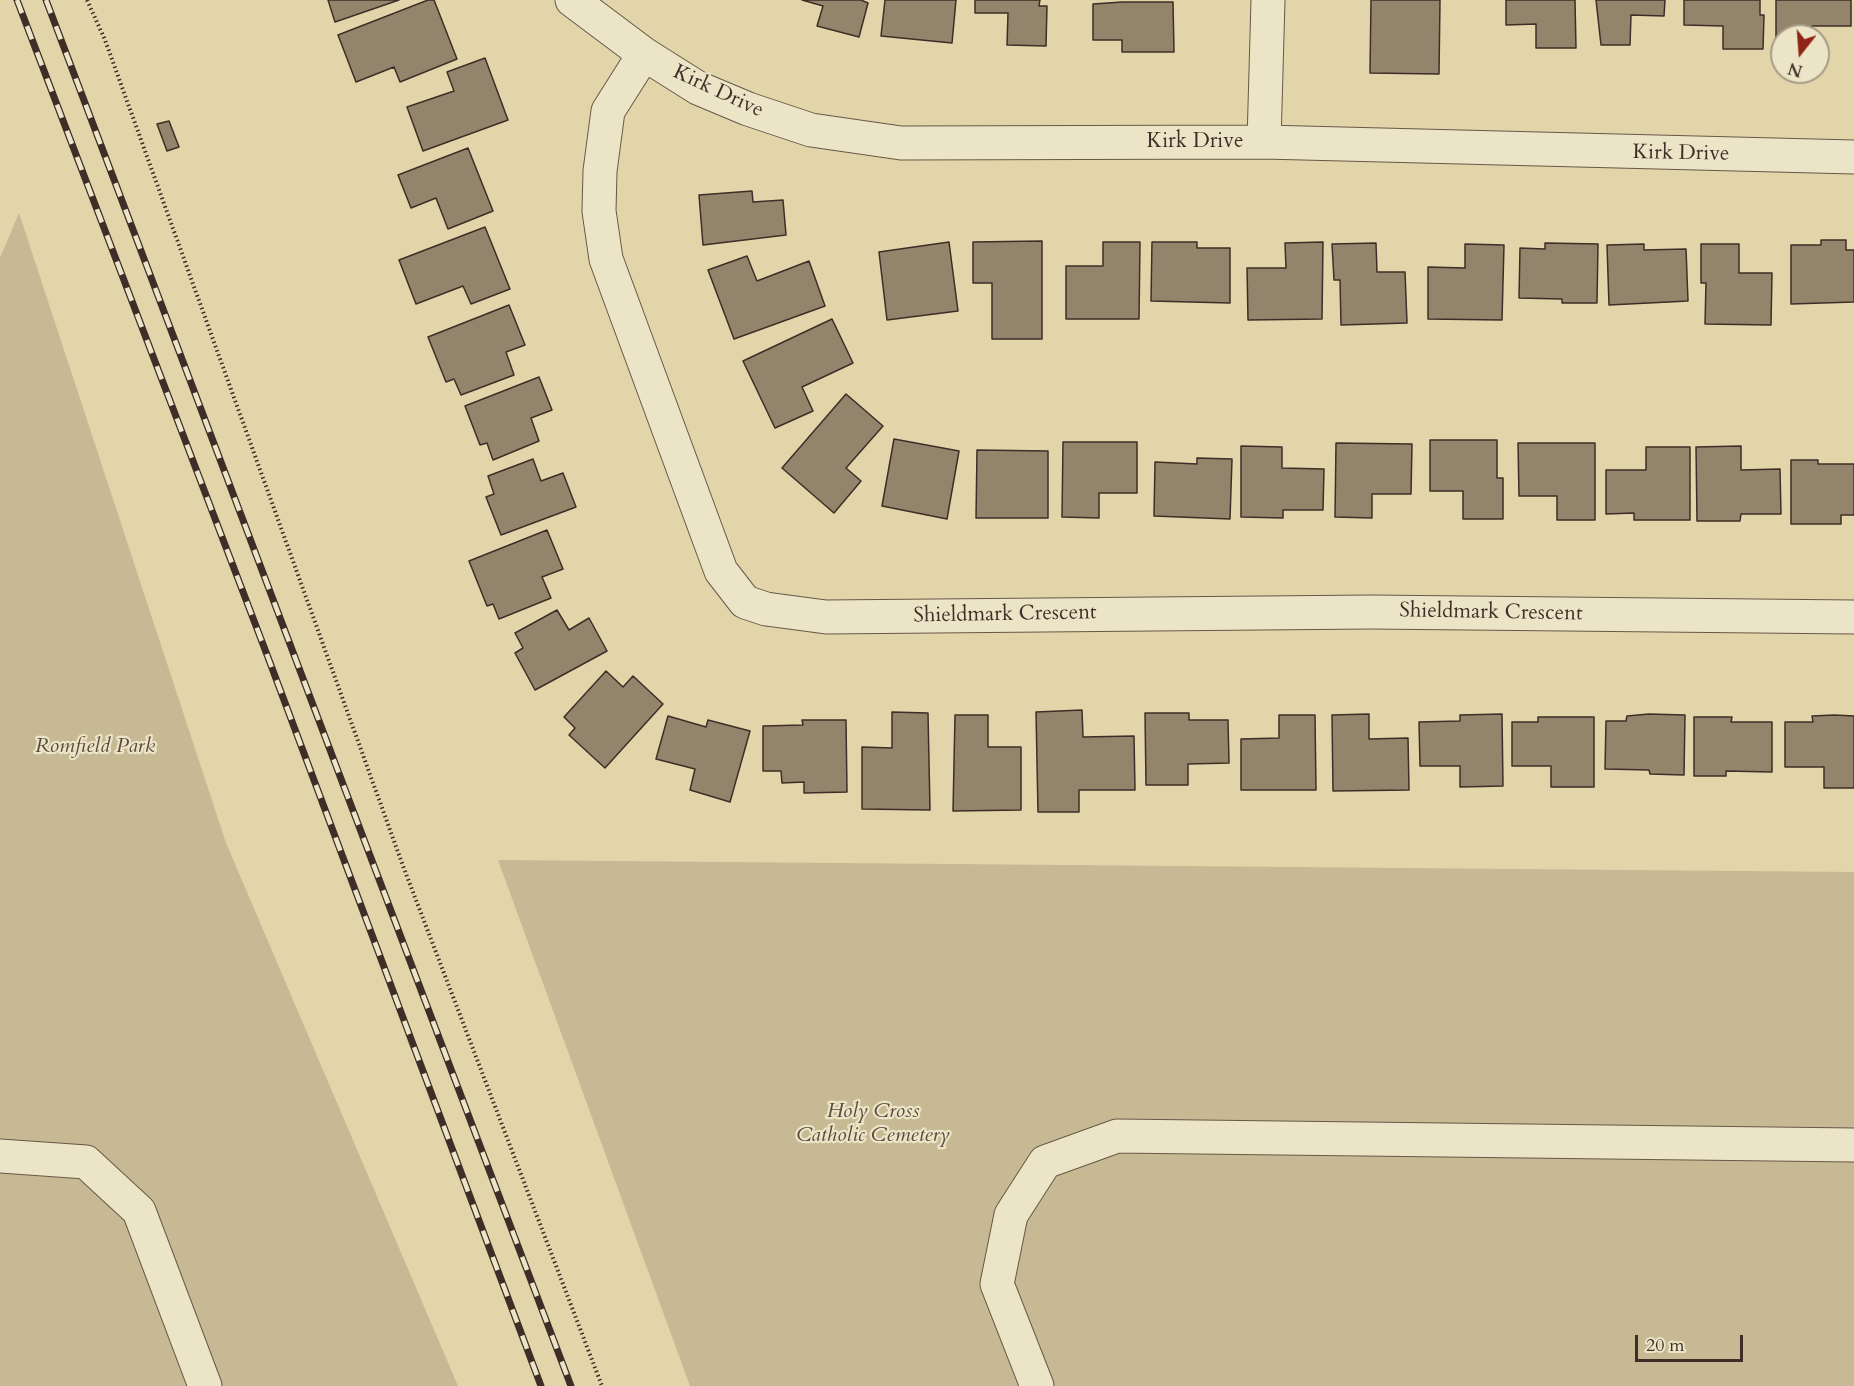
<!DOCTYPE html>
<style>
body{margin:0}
#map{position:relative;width:1854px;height:1386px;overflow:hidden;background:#e2d5a9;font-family:Cardo,serif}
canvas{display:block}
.north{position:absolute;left:1770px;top:24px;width:60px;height:60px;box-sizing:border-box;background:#ece4c7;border:2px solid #a69b87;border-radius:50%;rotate:197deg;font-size:16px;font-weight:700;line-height:24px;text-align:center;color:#3e2e27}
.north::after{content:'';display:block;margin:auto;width:21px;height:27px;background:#8f2418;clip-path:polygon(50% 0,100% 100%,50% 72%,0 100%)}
.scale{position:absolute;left:1635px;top:1335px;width:108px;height:27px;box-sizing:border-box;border:3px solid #3e2e27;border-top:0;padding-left:8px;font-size:18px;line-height:21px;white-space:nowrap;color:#3e2e27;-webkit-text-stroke:4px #ece4c7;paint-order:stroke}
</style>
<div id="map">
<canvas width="1854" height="1386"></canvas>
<div class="north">N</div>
<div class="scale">20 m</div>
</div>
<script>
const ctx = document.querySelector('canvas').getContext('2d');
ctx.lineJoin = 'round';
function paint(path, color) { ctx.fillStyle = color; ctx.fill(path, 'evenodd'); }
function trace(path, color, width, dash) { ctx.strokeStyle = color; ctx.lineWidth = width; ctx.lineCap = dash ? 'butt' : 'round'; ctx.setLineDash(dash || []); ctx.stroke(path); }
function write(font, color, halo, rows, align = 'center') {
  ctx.font = font + ' Cardo,serif'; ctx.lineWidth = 4.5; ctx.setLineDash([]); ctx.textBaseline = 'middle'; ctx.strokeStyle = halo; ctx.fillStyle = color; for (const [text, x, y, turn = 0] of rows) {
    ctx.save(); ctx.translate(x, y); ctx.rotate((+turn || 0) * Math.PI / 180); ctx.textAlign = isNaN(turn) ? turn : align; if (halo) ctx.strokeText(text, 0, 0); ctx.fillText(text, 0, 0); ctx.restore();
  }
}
paint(new Path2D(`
 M19,213L226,843L458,1386H0V258Z
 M498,860L1854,872V1386H690Z`), '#c6b993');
const building = new Path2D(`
 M328,0H399L335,22Z
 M428,0H434L457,59L400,82L394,67L356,82L338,35Z
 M802,0H861L868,3L859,37L817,26L823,6Z
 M885,0H956L952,43L881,36Z
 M975,0H1040L1039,6H1047L1046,46L1007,45L1008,13H975Z
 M1371,0H1440L1439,74L1370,73Z
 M1506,0H1575L1576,48H1536V24L1506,25Z
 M1596,0H1665L1664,16L1631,15L1630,45H1601Z
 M1684,0H1760V15H1764L1763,49H1723V26L1684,25Z
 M1776,0H1851V26H1812V36H1782V48H1776Z
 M1122,2H1173L1174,52H1122V40H1093V4Z
 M485,58L508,120L423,151L407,107L454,91L447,72Z
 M169,121L179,147L167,151L157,124Z
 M468,148L493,211L448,229L436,198L411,208L398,175Z
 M752,191L753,202L783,200L786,235L703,245L699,195Z
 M485,227L510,289L471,304L463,286L416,304L399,260Z
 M1821,240H1846V250H1854V302L1791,304V245H1821Z
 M1042,241V339H992V283H973V242Z
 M949,242L958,311L887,320L879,252Z
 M1103,242H1140L1139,319H1066V266H1103Z
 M1152,242H1197V248H1230V303L1151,301Z
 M1323,242L1322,319L1248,320L1247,268H1286L1285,243Z
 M1376,243L1377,272H1405L1407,323L1341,325L1340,280H1334L1332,244Z
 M1545,243L1598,244L1597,303H1562V299L1519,298L1520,248L1545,249Z
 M1465,244L1504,245L1502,320L1428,319V267L1465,268Z
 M1644,244V250L1686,249L1688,301L1609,305L1607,245Z
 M1701,244H1739V273H1772L1771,325L1705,324L1706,283H1701Z
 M747,256L757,281L809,261L825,306L734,339L708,270Z
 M509,305L525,345L506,352L514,375L461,395L454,379L446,382L428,337Z
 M832,319L853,363L802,387L813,411L775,428L743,361Z
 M539,377L552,410L531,418L539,441L493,460L487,443L480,445L465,406Z
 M846,394L883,426L846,468L861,481L834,513L782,468Z
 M894,439L959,451L947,519L882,506Z
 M1430,440H1497V478H1503V519H1463V491H1430Z
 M1063,442H1137V493H1099V518L1062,517Z
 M1336,443L1412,444L1411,494H1372V518L1335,517Z
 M1518,443H1595V520H1557V496H1519Z
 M1241,446L1282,447V468L1324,469L1323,510H1283V518L1241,517Z
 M1741,446V470L1780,469L1781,514H1741L1740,521H1697L1696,447Z
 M1646,447H1690V520H1634V513L1606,514V470H1646Z
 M977,450L1048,451V518H976Z
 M1197,458L1232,459L1230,519L1154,516L1155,462L1197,464Z
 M533,459L541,481L563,473L576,507L501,535L486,497L494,494L488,476Z
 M1791,460H1818V464H1854V515H1841V524H1791Z
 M547,530L563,569L542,577L551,598L499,619L493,604L487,606L469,561Z
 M557,610L569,630L589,618L607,651L535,690L515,653L523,648L515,633Z
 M606,671L623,687L633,676L663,704L605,768L569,735L575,728L564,717Z
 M1082,710L1083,737L1134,736L1135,790H1079V812H1038L1036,712Z
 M892,712L928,713L930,810L862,809V747L892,748Z
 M1145,713H1189V720H1228L1229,763L1188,764V785H1146Z
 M1369,714V739L1408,738L1409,790L1333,791L1332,715Z
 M1502,714L1503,786L1460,787V766H1420L1419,722L1460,721V715Z
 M1649,714L1685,715L1684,775L1650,774L1649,770L1605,769L1606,721H1626L1627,716Z
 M955,715H988V747H1021V810L953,811Z
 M1279,715H1315L1316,790H1241V739L1279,738Z
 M1834,715L1854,716V788H1824V767H1785V722H1813L1812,716Z
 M668,716L706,727L708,720L750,731L730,802L690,790L695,769L656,759Z
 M1538,717H1594V787H1551V766H1512V722H1538Z
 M1694,717H1732L1731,722H1772V772L1726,771V776H1694Z
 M802,720H846L847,792L804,793V782L782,783L781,771H763V726L803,725Z`);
paint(building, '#93856b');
trace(building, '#3e2e27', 1.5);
const minor = new Path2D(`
 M572,0L644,54L698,88L748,109L811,130L901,143L1264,142L1854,157
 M644,54L608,111L600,171L599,211L606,259L721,571L745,602L766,609L826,617L1371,612L1854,617
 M1264,142L1268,0
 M0,1156L86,1162L139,1211L205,1386
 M1037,1386L997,1284L1011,1215L1045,1162L1117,1136L1854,1145`);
trace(minor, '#675848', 35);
trace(new Path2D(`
 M87,0L105,40L403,866L602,1386`), '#3e2e27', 4, [1.5, 3]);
trace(minor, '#ece4c7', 33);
const rail = new Path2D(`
 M17,0L269,660L541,1386
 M46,0L571,1386`);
trace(rail, '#3e2e27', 7);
trace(rail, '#ece4c7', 4.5, [14]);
write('21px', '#3e2e27', '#ece4c7', [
 ["Kirk Drive",718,92,25],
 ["Kirk Drive",1195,142],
 ["Kirk Drive",1681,154,1],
 ["Shieldmark Crescent",1491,613,1],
 ["Shieldmark Crescent",1005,615,-1]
]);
write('italic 21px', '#594a3d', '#ece4c7', [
 ["Romfield Park",95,747],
 ["Holy Cross",873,1112],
 ["Catholic Cemetery",873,1136]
]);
</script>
